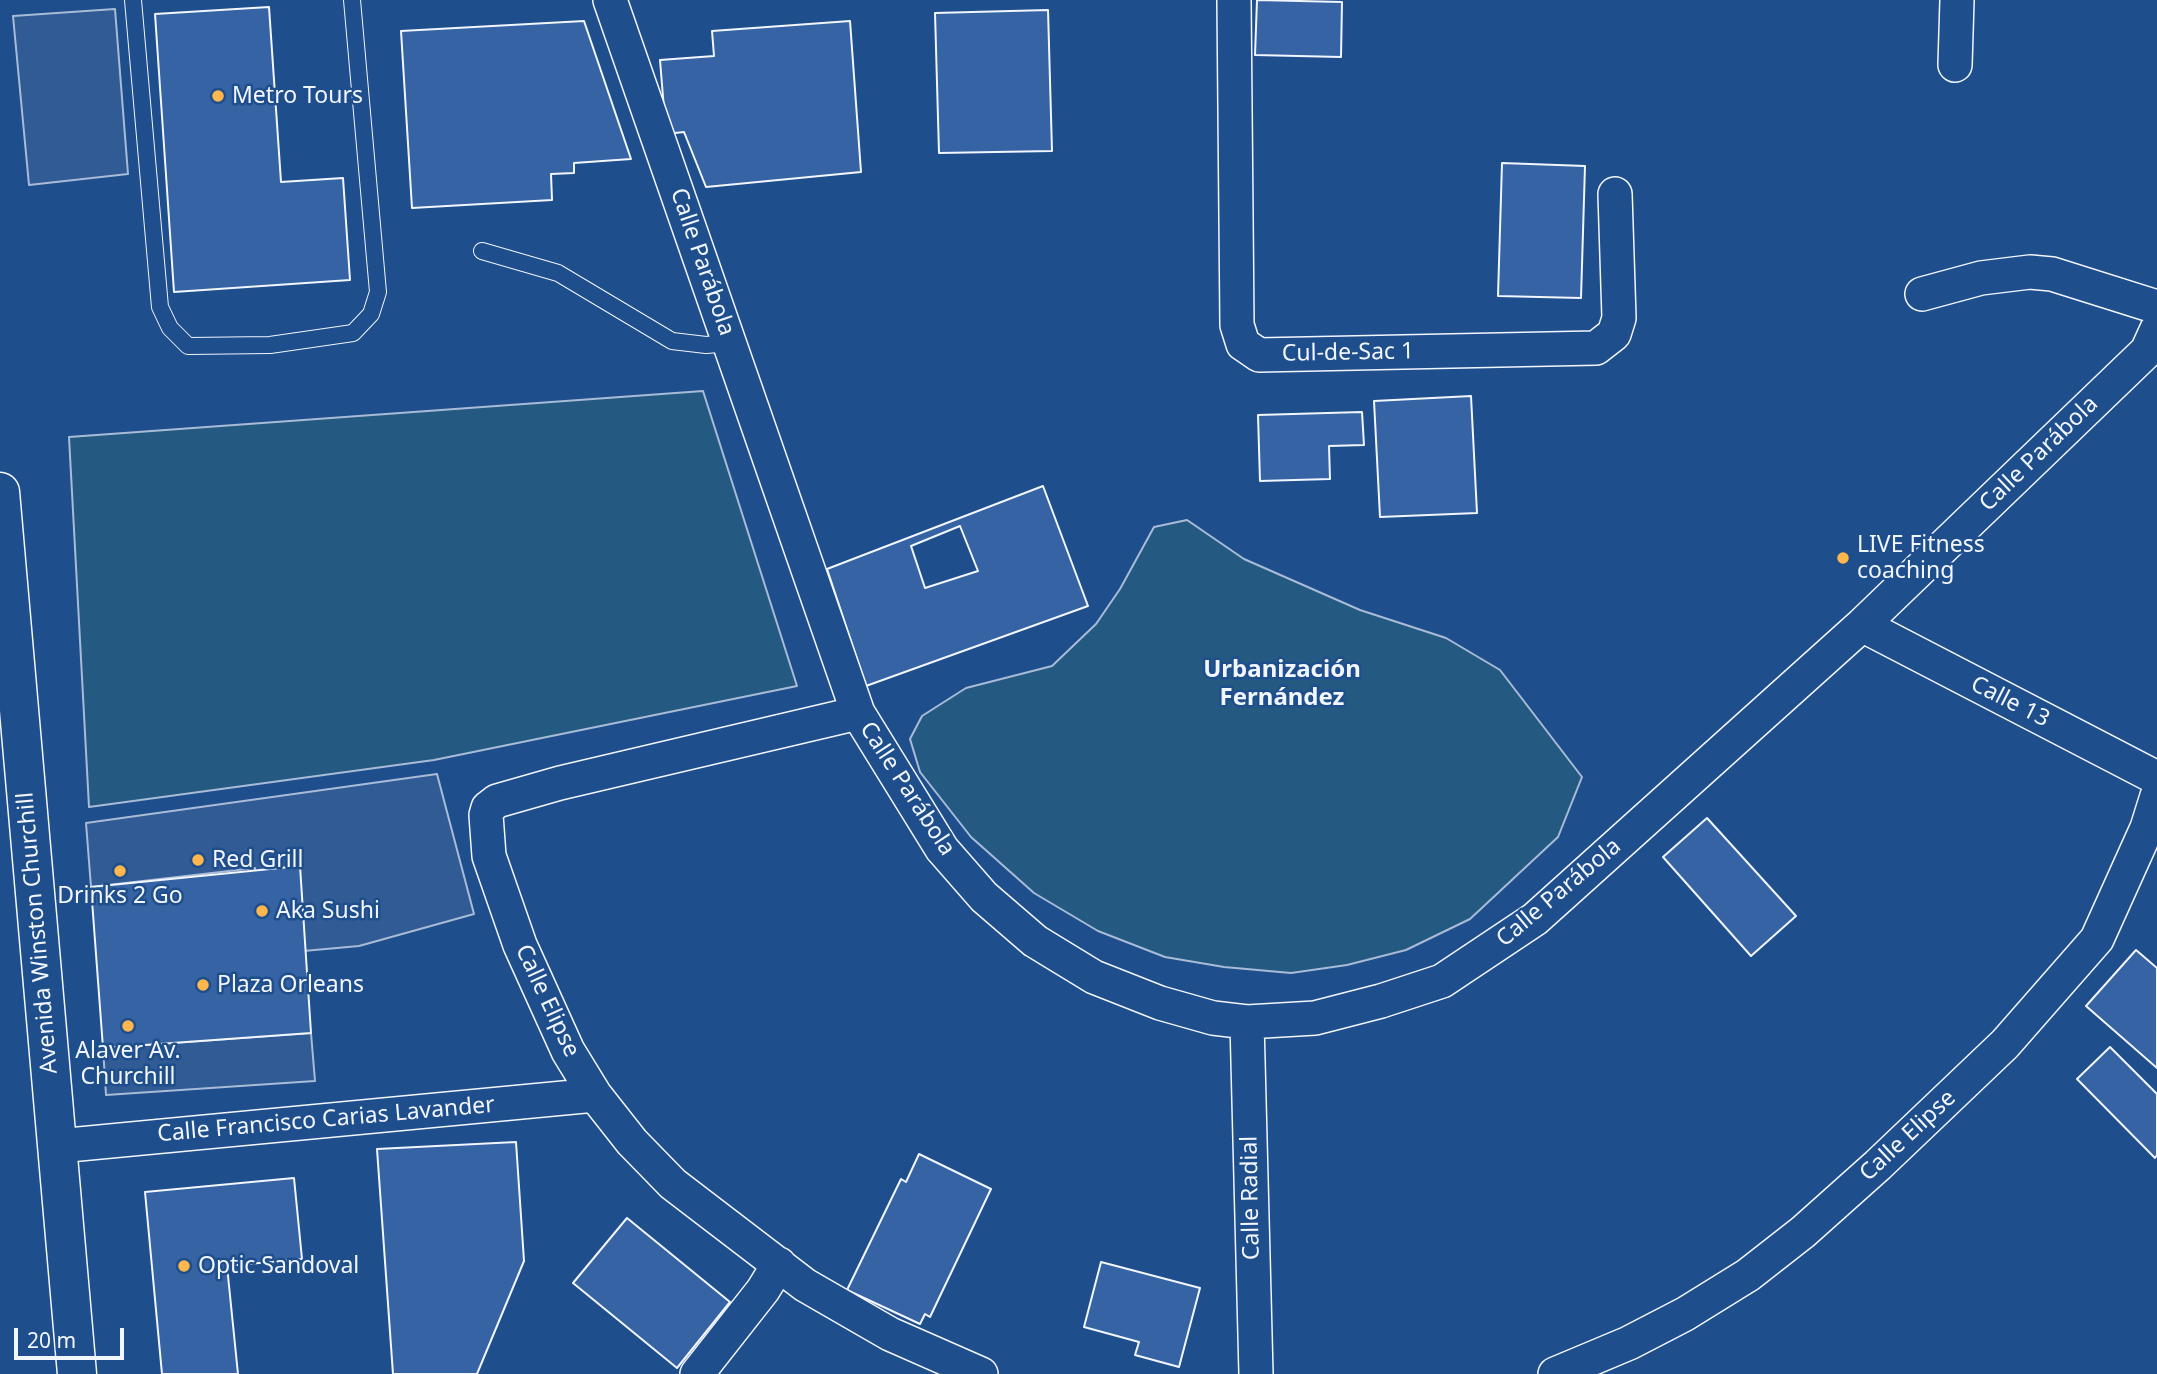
<!DOCTYPE html>
<meta charset="utf-8">
<style>
body{margin:0}
#map{position:relative;width:2157px;height:1374px;overflow:hidden;background:#1f4e8c;font-family:"Noto Sans",sans-serif}
canvas{display:block}
.scale{position:absolute;left:14px;top:1328px;width:110px;height:32px;box-sizing:border-box;border:4px solid #f2f6ff;border-top:0;padding-left:9px;font-size:21px;line-height:24px;white-space:nowrap;color:#f2f6ff;-webkit-text-stroke:5px #1f4e8c;paint-order:stroke}
</style>
<div id="map">
<canvas width="2157" height="1374"></canvas>
<div class="scale">20 m</div>
</div>
<script>
const ctx = document.querySelector('canvas').getContext('2d');
ctx.lineJoin = 'round';
function paint(path, color) { ctx.fillStyle = color; ctx.fill(path, 'evenodd'); }
function trace(path, color, width, dash) { ctx.strokeStyle = color; ctx.lineWidth = width; ctx.lineCap = dash ? 'butt' : 'round'; ctx.setLineDash(dash || []); ctx.stroke(path); }
function write(font, color, halo, rows, align = 'center') {
  ctx.font = font + ' "Noto Sans",sans-serif'; ctx.lineWidth = 5; ctx.setLineDash([]); ctx.textBaseline = 'middle'; ctx.strokeStyle = halo; ctx.fillStyle = color; for (const [text, x, y, turn = 0] of rows) {
    ctx.save(); ctx.translate(x, y); ctx.rotate((+turn || 0) * Math.PI / 180); ctx.textAlign = isNaN(turn) ? turn : align; if (halo) ctx.strokeText(text, 0, 0); ctx.fillText(text, 0, 0); ctx.restore();
  }
}
const green = new Path2D(`
 M703,391L797,686L434,760L89,807L69,437Z
 M1187,520L1244,559L1360,610L1446,638L1500,670L1582,777L1558,837L1470,919L1406,950L1347,965L1291,973L1224,967L1165,957L1098,931L1034,893L971,837L920,772L910,739L922,716L966,688L1052,666L1096,624L1120,589L1154,527Z`);
paint(green, '#245a82');
trace(green, '#a8bbd7', 2);
const parking = new Path2D(`
 M115,9L128,174L29,185L13,16Z
 M437,774L474,914L359,946L259,955L255,868L91,887L86,823Z
 M311,1033L315,1081L106,1095L103,1048Z`);
paint(parking, '#305b95');
trace(parking, '#a8bbd7', 2);
const building = new Path2D(`
 M1257,0L1342,2L1341,57L1255,55Z
 M269,7L281,182L343,178L350,280L174,292L155,14Z
 M1048,10L1052,151L939,153L935,13Z
 M584,21L631,159L574,163V173L551,174L552,200L412,208L401,31Z
 M850,21L861,172L706,187L684,132L666,134L660,60L714,56L712,31Z
 M1502,163L1585,166L1581,298L1498,296Z
 M1471,396L1477,513L1380,517L1374,401Z
 M1362,412L1364,445L1329,446L1330,479L1260,481L1258,415Z
 M1043,486L1088,606L866,686L827,569Z
 M960,526L978,571L925,588L911,546Z
 M1707,818L1796,916L1751,956L1663,857Z
 M300,866L311,1033L103,1048L91,887Z
 M2136,950L2157,968V1068L2086,1006Z
 M2110,1047L2157,1094V1155L2155,1158L2077,1079Z
 M516,1142L524,1261L477,1374H393L377,1149Z
 M919,1154L991,1189L930,1317L925,1314L920,1324L847,1290L901,1179L906,1182Z
 M294,1178L302,1259L227,1266L238,1374H162L145,1192Z
 M627,1218L730,1302L677,1368L573,1283Z
 M1101,1262L1200,1288L1179,1367L1135,1355L1139,1342L1084,1327Z`);
paint(building, '#3563a3');
trace(building, '#f2f6ff', 2);
const service = new Path2D(`
 M133,0L160,307L170,328L188,346L270,345L353,333L371,314L378,292L352,0
 M482,251L558,273L672,341L706,345L731,343`);
const minor = new Path2D(`
 M610,0L858,713L942,849L984,897L1035,941L1094,977L1160,1003L1213,1018L1247,1022L1315,1018L1381,1001L1442,981L1535,919L1862,625L2147,351L2157,329
 M1234,0L1237,325L1243,344L1259,355L1596,348L1614,334L1619,318L1615,194
 M1955,65L1957,0
 M1922,294L1981,278L2030,272L2052,274L2157,307
 M1862,625L2157,778
 M858,713L560,783L497,801L488,808L486,815L489,856L520,945L568,1051L595,1095L632,1142L673,1184L805,1285L890,1334L981,1374
 M1247,1022L1256,1374
 M58,1146L595,1095
 M697,1374L763,1290L779,1264
 M1555,1374L1629,1343L1685,1314L1748,1275L1803,1232L1878,1165L2005,1044L2097,939L2147,828L2157,796`);
const primary = new Path2D(`
 M0,492L77,1374`);
trace(service, '#f2f6ff', 18);
trace(minor, '#f2f6ff', 36);
trace(primary, '#f2f6ff', 41);
trace(service, '#1f4e8c', 16);
trace(minor, '#1f4e8c', 33);
trace(primary, '#1f4e8c', 38);
for (const [x, y, r, color] of [
 [218,96,7,"#ffb74d"],
 [1843,558,7,"#ffb74d"],
 [198,860,7,"#ffb74d"],
 [120,871,7,"#ffb74d"],
 [262,911,7,"#ffb74d"],
 [203,985,7,"#ffb74d"],
 [128,1026,7,"#ffb74d"],
 [184,1266,7,"#ffb74d"]
]) { const dot = new Path2D(); dot.arc(x, y, r, 0, 2 * Math.PI); ctx.fillStyle = color; ctx.fill(dot); trace(dot, '#1f4e8c', 2.5); }
write('23px', '#f2f6ff', '#1f4e8c', [
 ["Metro Tours",232,96],
 ["LIVE Fitness",1857,545],
 ["coaching",1857,571],
 ["Red Grill",212,860],
 ["Drinks 2 Go",120,896,"center"],
 ["Aka Sushi",276,911],
 ["Plaza Orleans",217,985],
 ["Alaver Av.",128,1051,"center"],
 ["Churchill",128,1077,"center"],
 ["Optic Sandoval",198,1266]
], 'left');
write('23px', '#f2f6ff', '#1f4e8c', [
 ["Calle Parábola",702,262,71],
 ["Cul-de-Sac 1",1348,353,-1],
 ["Calle Parábola",2039,454,-44],
 ["Calle 13",2010,702,27],
 ["Calle Parábola",907,789,57],
 ["Calle Parábola",1559,893,-40],
 ["Avenida Winston Churchill",38,933,-95],
 ["Calle Elipse",547,1001,65],
 ["Calle Francisco Carias Lavander",326,1120,-5],
 ["Calle Elipse",1908,1136,-43],
 ["Calle Radial",1251,1198,-91]
]);
write('bold 24px', '#f2f6ff', '#1f4e8c', [
 ["Urbanización",1282,670],
 ["Fernández",1282,698]
]);
</script>
